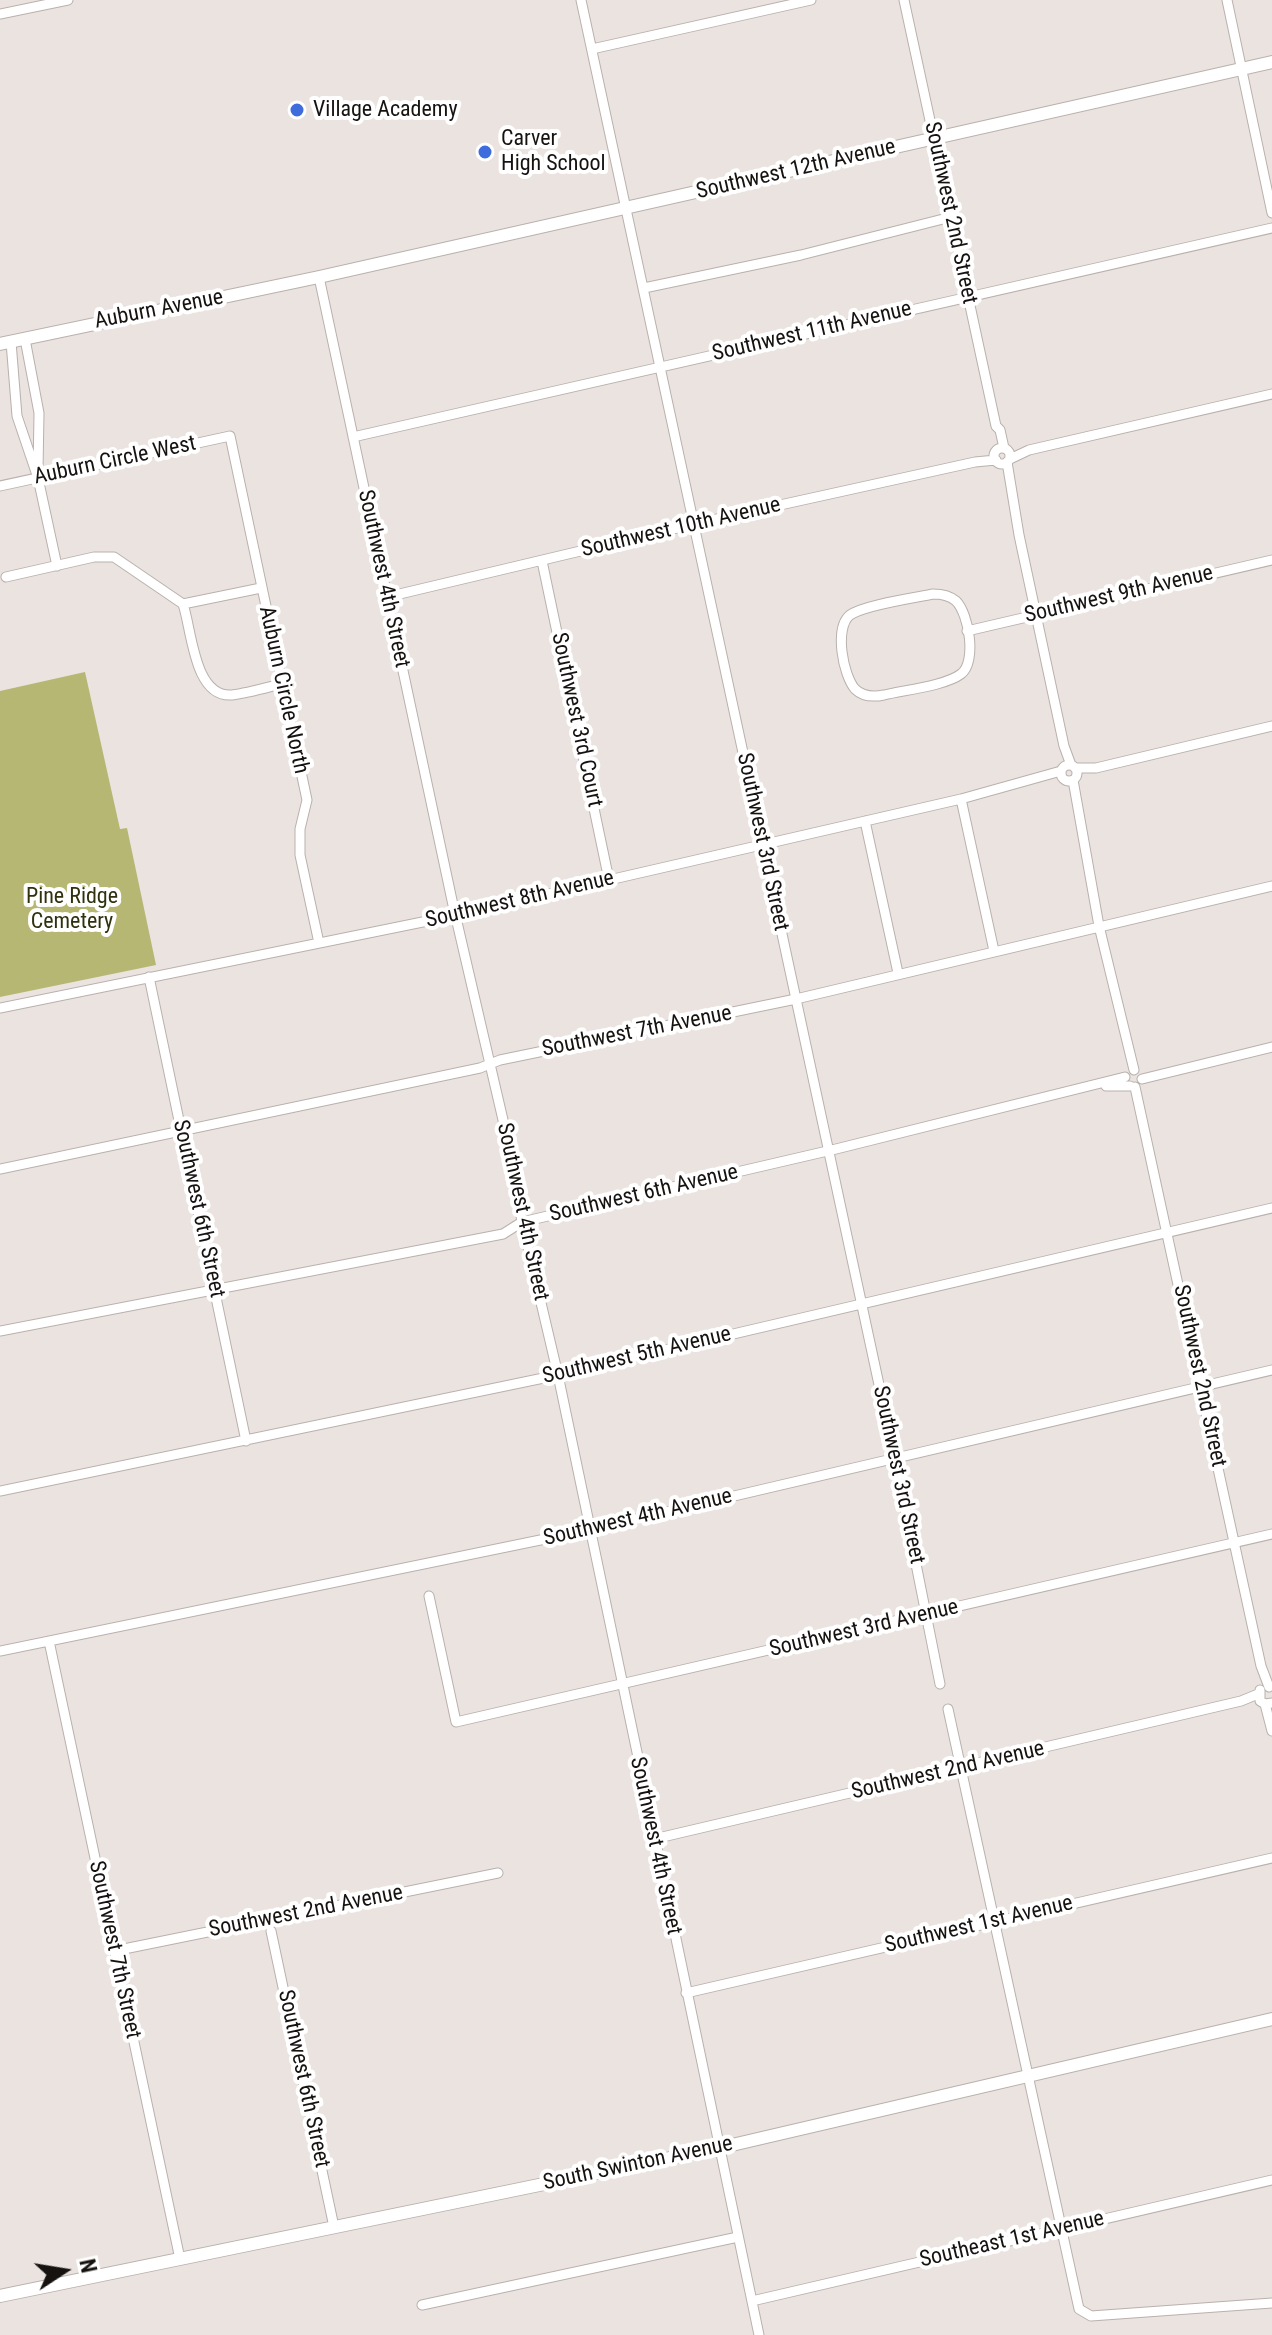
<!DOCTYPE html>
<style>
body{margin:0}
#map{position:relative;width:1272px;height:2335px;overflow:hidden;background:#ebe3df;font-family:"Roboto Condensed",sans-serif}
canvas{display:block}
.north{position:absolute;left:24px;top:2231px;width:80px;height:80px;-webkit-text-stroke:6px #fff;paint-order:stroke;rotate:78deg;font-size:22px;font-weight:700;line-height:32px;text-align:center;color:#151210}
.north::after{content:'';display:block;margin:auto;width:28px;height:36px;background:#151210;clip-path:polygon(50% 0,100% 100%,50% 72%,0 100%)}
</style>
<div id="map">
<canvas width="1272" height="2335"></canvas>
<div class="north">N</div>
</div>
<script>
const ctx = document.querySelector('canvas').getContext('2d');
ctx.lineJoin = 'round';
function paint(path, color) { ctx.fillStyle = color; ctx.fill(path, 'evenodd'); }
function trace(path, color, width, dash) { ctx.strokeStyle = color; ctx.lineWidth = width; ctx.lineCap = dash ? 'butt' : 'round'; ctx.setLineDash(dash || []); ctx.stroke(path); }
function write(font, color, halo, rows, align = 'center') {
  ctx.font = font + ' "Roboto Condensed",sans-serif'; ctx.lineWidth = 8; ctx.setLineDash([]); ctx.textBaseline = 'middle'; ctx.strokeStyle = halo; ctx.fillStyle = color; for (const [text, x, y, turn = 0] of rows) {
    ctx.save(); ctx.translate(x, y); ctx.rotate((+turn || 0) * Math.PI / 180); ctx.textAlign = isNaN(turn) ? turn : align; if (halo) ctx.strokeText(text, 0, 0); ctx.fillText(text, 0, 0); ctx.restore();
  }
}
paint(new Path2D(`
 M85,672L120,829L127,828L156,965L0,997V691Z`), '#b6b773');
const minor = new Path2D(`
 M581,0L895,1459L940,1684
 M904,0L996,426L1000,430L1004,448
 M1227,0L1272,213
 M0,14L68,0
 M592,49L811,0
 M319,277L453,905L510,1150L522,1222L558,1375L759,2335
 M644,288L801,255L951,217
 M25,339L39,413L38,471
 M11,342L17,416L38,478L57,566
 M353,437L1272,228
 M994 456a8 8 0 1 1 16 0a8 8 0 1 1-16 0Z
 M1010,459L1029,450L1272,394
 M1007,462L1019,535L1064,746L1071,765
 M0,486L230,436L307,800L300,829V855L319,943
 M542,561L609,880
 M6,577L94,557H114L183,604C192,631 194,698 232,695C248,693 265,688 281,684
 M933,594C941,594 949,595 956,601C969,614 977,662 961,674C945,686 904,690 884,695C874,697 863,697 855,689C843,675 834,628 850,615C864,605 914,598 933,594Z
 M387,597L694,524L975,462L996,460
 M183,604L261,588
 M967,631L1272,560
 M1061 773a8 8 0 1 1 16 0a8 8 0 1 1-16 0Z
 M1075,768H1096L1272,726
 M1073,780L1099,926L1134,1070
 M961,799L994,951
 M865,821L898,973
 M149,977L246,1441
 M0,1008L457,915L961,799L1061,771
 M1142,1079L1272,1047
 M1106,1086H1130
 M1135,1087L1261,1666L1269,1687
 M0,1169L480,1068L500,1060L796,999L1272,886
 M0,1331L503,1234L522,1222L836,1149L1125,1077
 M0,1491L558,1375L1272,1208
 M429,1596L456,1722L1272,1534
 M49,1641L180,2259
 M0,1651L589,1530L1272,1370
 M1260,1690V1701L1265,1704L1272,1703
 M1265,1704L1272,1731
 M948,1709L1079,2309L1091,2316L1272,2303
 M654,1839L1241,1701L1258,1694
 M271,1931L334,2227
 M114,1951L498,1873
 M686,1993L1272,1858
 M752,2301L1272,2180
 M422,2305L738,2237`);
const tertiary = new Path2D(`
 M0,344L319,277L1272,62
 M0,2296L719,2148L1272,2019`);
trace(minor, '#b9b1ad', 11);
trace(tertiary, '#b9b1ad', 14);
trace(minor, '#fff', 9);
trace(tertiary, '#fff', 12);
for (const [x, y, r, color] of [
 [297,110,8,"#3e6cdd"],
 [485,152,8,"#3e6cdd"]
]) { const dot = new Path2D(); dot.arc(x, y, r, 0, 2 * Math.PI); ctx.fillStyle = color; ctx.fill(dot); trace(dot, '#fff', 3); }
write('22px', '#151210', '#fff', [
 ["Village Academy",313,110],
 ["Carver",501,139],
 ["High School",501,164]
], 'left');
write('22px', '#151210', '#fff', [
 ["Southwest 12th Avenue",796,170,-13],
 ["Southwest 2nd Street",950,213,78],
 ["Auburn Avenue",159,310,-11],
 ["Southwest 11th Avenue",812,332,-13],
 ["Auburn Circle West",115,461,-12],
 ["Southwest 10th Avenue",681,528,-13],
 ["Southwest 4th Street",383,579,78],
 ["Southwest 9th Avenue",1119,595,-13],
 ["Auburn Circle North",283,690,78],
 ["Southwest 3rd Court",576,720,78],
 ["Southwest 3rd Street",762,842,78],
 ["Southwest 8th Avenue",520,900,-13],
 ["Southwest 7th Avenue",637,1032,-11],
 ["Southwest 6th Avenue",644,1194,-13],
 ["Southwest 6th Street",198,1209,78],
 ["Southwest 4th Street",522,1212,78],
 ["Southwest 5th Avenue",637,1356,-13],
 ["Southwest 2nd Street",1199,1376,78],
 ["Southwest 3rd Street",898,1475,78],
 ["Southwest 4th Avenue",638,1518,-13],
 ["Southwest 3rd Avenue",864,1629,-13],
 ["Southwest 2nd Avenue",948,1771,-13],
 ["Southwest 4th Street",655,1846,78],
 ["Southwest 2nd Avenue",306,1912,-11],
 ["Southwest 1st Avenue",979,1925,-13],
 ["Southwest 7th Street",114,1950,78],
 ["Southwest 6th Street",303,2079,78],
 ["South Swinton Avenue",638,2164,-12],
 ["Southeast 1st Avenue",1012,2240,-13]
]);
write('22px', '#313110', '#fff', [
 ["Pine Ridge",72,897],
 ["Cemetery",72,922]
]);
</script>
